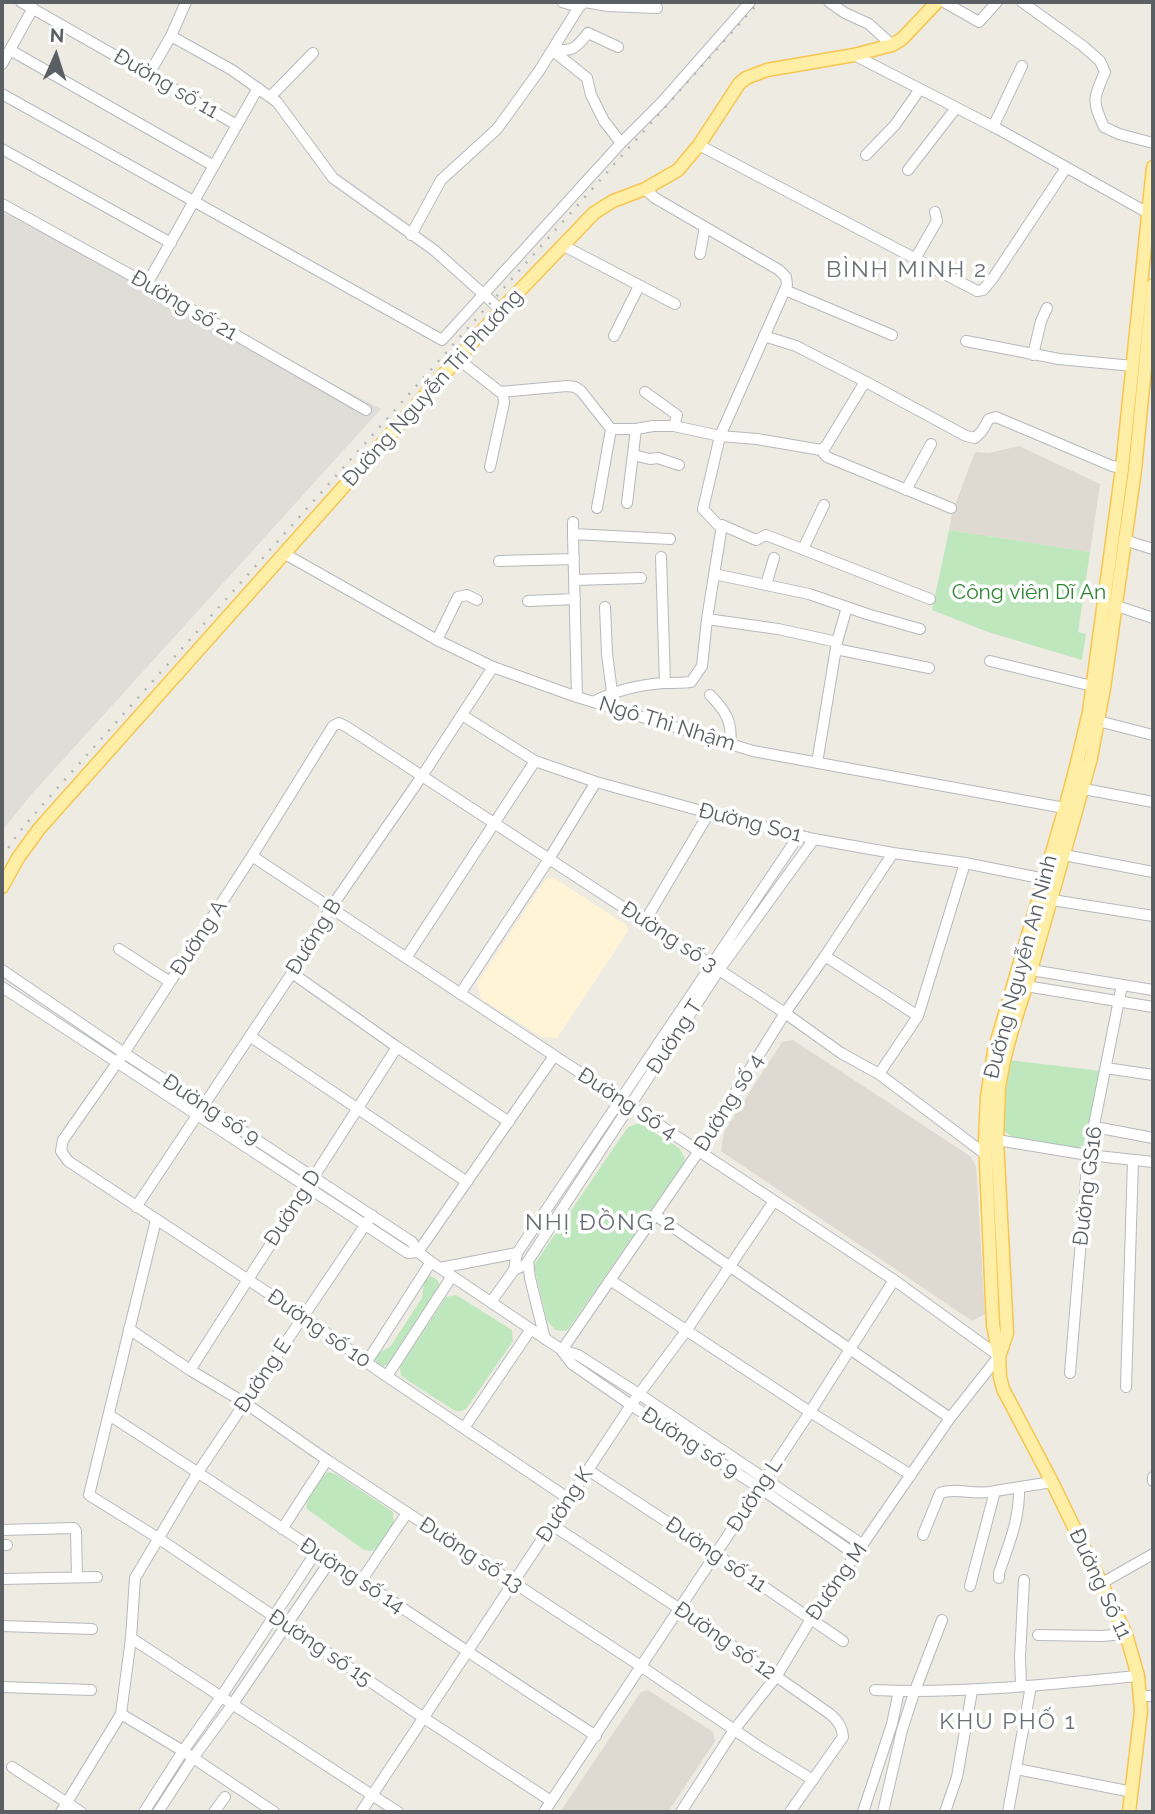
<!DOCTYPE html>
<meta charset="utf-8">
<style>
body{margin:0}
#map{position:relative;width:1155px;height:1814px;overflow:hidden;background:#eeebe2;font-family:Raleway,sans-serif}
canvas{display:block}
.frame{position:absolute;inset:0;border:4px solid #5a5f64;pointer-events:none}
.north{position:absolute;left:21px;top:21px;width:70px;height:70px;-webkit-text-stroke:5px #fff;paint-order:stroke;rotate:3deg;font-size:19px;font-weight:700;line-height:28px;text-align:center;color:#5a5f64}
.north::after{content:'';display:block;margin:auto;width:24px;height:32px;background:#5a5f64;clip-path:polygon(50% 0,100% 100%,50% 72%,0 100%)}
</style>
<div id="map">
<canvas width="1155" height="1814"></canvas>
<div class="frame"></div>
<div class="north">N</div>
</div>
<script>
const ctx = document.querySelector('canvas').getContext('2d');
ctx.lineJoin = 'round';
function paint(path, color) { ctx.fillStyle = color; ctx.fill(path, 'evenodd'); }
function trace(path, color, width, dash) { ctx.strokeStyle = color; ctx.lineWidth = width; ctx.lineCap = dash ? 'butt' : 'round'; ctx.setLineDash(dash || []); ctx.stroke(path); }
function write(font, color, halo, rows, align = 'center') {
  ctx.font = font + ' Raleway,sans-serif'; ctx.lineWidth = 7; ctx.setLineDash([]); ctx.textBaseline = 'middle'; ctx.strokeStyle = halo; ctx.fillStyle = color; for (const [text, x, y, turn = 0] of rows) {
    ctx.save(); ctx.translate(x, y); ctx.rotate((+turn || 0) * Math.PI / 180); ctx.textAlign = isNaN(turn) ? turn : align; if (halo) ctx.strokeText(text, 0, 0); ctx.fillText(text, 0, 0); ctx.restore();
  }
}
paint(new Path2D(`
 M554,878L626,925L628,931L557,1038L542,1037L481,999L477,983L546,879Z`), '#fff5d6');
paint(new Path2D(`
 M2,212L381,409L30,796L2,831Z`), '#deddd7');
paint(new Path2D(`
 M1019,446L1100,484L1090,552L949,530L952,513L975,452L989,453Z
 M793,1040L970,1156L976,1166L985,1314L972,1321L721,1151L724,1132L782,1042Z
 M648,1690L713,1732L715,1741L668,1812H560L641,1692Z`), '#dedad1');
paint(new Path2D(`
 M949,530L1090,552L1078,632L1086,634L1082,660L988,632L932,610Z
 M1009,1060L1101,1071L1089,1141L1075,1150L1015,1139L1003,1130Z
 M639,1123L679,1148L685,1158L683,1164L569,1328L566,1331L555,1330L547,1320L534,1267L536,1262L628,1127Z
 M429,1276C437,1278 440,1281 439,1289L397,1353L389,1364L382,1367L374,1359L378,1353L390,1347L422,1298L424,1281Z
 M456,1295L512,1330L513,1341L466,1409L462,1411H455L401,1376L400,1367L446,1297Z
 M328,1472L336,1474L393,1512L394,1523L378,1549L371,1551L364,1550L307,1509C304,1495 318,1481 328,1472Z`), '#bee7bd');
const minor = new Path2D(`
 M21,2L237,125
 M562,2L579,7
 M585,2L608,6L657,8
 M829,2L845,13L869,24L892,45
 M944,2L979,22L997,2
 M1022,2L1083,46L1100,61L1105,72C1093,99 1092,101 1104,127L1119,134L1153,143
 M171,36L232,70L277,102L333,178L434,250L501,310
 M10,50L214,166
 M552,50L587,78L591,95L604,121L621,143
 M553,50C574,51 575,49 588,33L618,47
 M854,55L998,129L1148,213
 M2,64L33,8
 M149,74L171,36L186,2
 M2,94L442,340L621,143L662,102L750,2
 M270,97L313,53
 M993,127L1022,66
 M699,145L977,291L983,290L993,278L1066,168
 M2,149L171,243
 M866,155L895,125L920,89
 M908,170L956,108
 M645,189L655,198L779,270L786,277L787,285L720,436L703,509L718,525
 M2,204L147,284L366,410
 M411,235L441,180L497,129L539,71L579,7L585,2
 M562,245L675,304
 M700,254L705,227
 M915,259L937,221L935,212
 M147,284L258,88
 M785,290L892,335
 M614,336L639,286
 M764,336L796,346L868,383
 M966,341L1059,359L1133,366
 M1033,355L1041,321L1047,308
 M458,359L500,392L567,386L575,387L581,391L611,429H636L653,426H674L720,436L757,439L821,450L826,446L863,385L868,383L966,436L975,438L982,431L989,419L996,417L1112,466L1122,468
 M645,392L677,415L674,426
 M821,450L827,457L951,508
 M633,455L650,459L658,458L679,465
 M490,467L504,403L503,392
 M906,490L931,444
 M627,503L636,429
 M597,508L611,429
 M573,534V522
 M1124,540L1153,549
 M803,549L824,505
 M285,554L437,640L493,667L577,697L753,751L1070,809
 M661,557L665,683
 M499,561L574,559
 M714,574L809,594L867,614L920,629
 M574,580L641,578
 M766,585L774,558
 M528,601L575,599
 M1114,605L1153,618
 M605,607L607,654L612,692
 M707,619L778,629L837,642
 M437,640L458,597L467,595L477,600
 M836,649L929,668
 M990,661L1092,686
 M710,695C725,710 733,722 730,744
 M577,697L573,534L670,539
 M593,702C616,690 638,685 663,683C672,683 682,683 691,682L702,666L707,619L722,525L756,540L766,535L930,599
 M462,715L535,761L596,782L709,813L814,839L893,853L965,863L1050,880
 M1098,721L1153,735
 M817,763L837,642L847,607
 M1084,789L1153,802
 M1064,855L1153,872
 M252,856L894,1280L999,1356L950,1418L811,1619L776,1677L734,1730L681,1812
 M1046,899L1153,916
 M645,921L709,813
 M119,949L170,982
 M825,956L918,1016
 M406,958L535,761
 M2,970L124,1053L412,1242L418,1252L431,1262L562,1350L578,1355L639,1394L863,1545
 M1031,970L1153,990
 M292,973L397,1047L509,1122
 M1026,986L1153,1007
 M2,987L408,1253L418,1252
 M460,994L549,859L596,782
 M251,1037L467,1182
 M1106,1068L1153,1075
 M879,1074L918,1016L965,863
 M1095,1127L1153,1138
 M997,1140L1088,1155L1153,1162
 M136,1207L292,973L330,909L422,776L493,667
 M655,1215L950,1418
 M156,1220L89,1495L158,1538L424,1718L551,1801
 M418,1252L554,1056
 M528,1261L530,1278L545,1339
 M440,1268L517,1253
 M514,1270L517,1253L799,835
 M610,1280L810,1412L911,1475
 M491,1302L514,1270L525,1265L528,1261L719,970L814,839
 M129,1329L190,1370L245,1403L327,1460L642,1667L758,1746L813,1780
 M562,1350L699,1151L785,1013L825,956L893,853
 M562,1351L572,1364L631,1405L760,1488L856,1555
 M366,1362L374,1351L431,1262
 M190,1370L397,1047
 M1070,1373L1088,1155L1122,985
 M387,1376L452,1276
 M1126,1387L1133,1160
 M109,1415C273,1520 433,1630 596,1736
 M464,1428L531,1329
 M588,1470L716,1554L843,1641
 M1153,1477V1481
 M569,1499L376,1369L303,1316L68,1161L61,1151L63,1140L124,1053L252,856L333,726L339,723L347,727L785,1013L841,1053L879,1074L985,1154
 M552,1525L680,1609L830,1714C838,1721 842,1726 843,1737L790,1812
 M282,1529L327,1460
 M2,1530L74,1528L76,1531L77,1577
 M923,1535L940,1493C956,1487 976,1496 995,1491
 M2,1545H7
 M999,1578V1573C1009,1543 1020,1519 1019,1487
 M2,1579L97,1577
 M361,1581L407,1513
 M1102,1583L1153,1554
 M970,1586L995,1491L1052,1482
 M2,1626L92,1629
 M1038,1635L1101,1636L1126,1634
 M131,1638L398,1812
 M1021,1686L1020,1657L1024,1580
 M2,1687L91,1690
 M875,1690C963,1694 1050,1684 1138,1676
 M1140,1696H1153
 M121,1714L183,1751L274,1812
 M12,1767L81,1812
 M1017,1769L1132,1792
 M61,1812L121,1714L131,1638L135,1578L198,1472L372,1215
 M144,1812L183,1751L221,1697L316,1552
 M158,1812L193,1758L232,1705L330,1561
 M214,1812L225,1797
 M361,1812L631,1405L686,1331L774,1201
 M544,1812L810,1412L894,1280
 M863,1812L892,1724L899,1691
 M883,1812L902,1730L914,1693L942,1620
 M945,1812L957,1777L972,1691
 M1008,1812L1031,1686`);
const major = new Path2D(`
 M2,887L18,858L39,829L501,310L594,213L613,201L645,189L678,170L699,145L739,84L746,78L767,70L854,55L892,45L902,39L937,2
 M1000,1354L1007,1333L997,1140L999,1086L1004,1060L1012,1030L1029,977L1091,758L1104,688L1135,470L1153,285
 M1129,1812L1141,1711L1138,1676L1126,1634L1052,1482L1003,1389L1000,1377L999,1356L993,1325L985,1139L987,1097L994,1051L1065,808L1076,767L1089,712L1122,468L1153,167`);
trace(minor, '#b5b9bd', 12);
trace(major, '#f8c551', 15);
trace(minor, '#fff', 10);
trace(major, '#ffefa6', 12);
trace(new Path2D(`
 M2,857L20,831L45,802L759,2`), '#b4b5b5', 2.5, [2, 9]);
write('21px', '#5a5f64', '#fff', [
 ["Đường số 11",166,84,30],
 ["Đường số 21",184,306,30],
 ["Đường Nguyễn Tri Phương",433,388,-48],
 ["Ngô Thì Nhậm",667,724,17],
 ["Đường So1",750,823,14],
 ["Đường B",314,937,-58],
 ["Đường số 3",669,937,33],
 ["Đường A",199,938,-57],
 ["Đường Nguyễn An Ninh",1021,967,-75],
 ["Đường T",675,1037,-57],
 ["Đường số 4",729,1103,-58],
 ["Đường Số 4",627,1104,33],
 ["Đường số 9",211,1110,33],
 ["Đường GS16",1088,1186,-83],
 ["Đường D",293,1208,-57],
 ["Đường số 10",319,1329,35],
 ["Đường E",263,1376,-56],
 ["Đường số 9",690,1443,33],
 ["Đường L",755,1495,-57],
 ["Đường K",565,1505,-57],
 ["Đường số 13",471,1555,33],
 ["Đường số 11",716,1555,34],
 ["Đường số 14",352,1576,33],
 ["Đường M",837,1582,-55],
 ["Đường Số 11",1100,1584,65],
 ["Đường số 12",725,1641,35],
 ["Đường số 15",320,1648,34]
]);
write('21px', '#308532', '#fff', [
 ["Công viên Dĩ An",1029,593]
]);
ctx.letterSpacing = '2px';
write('23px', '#6b7176', '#fff', [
 ["BÌNH MINH 2",907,270],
 ["NHỊ ĐỒNG 2",601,1223],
 ["KHU PHỐ 1",1008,1722]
]);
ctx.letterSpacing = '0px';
</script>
